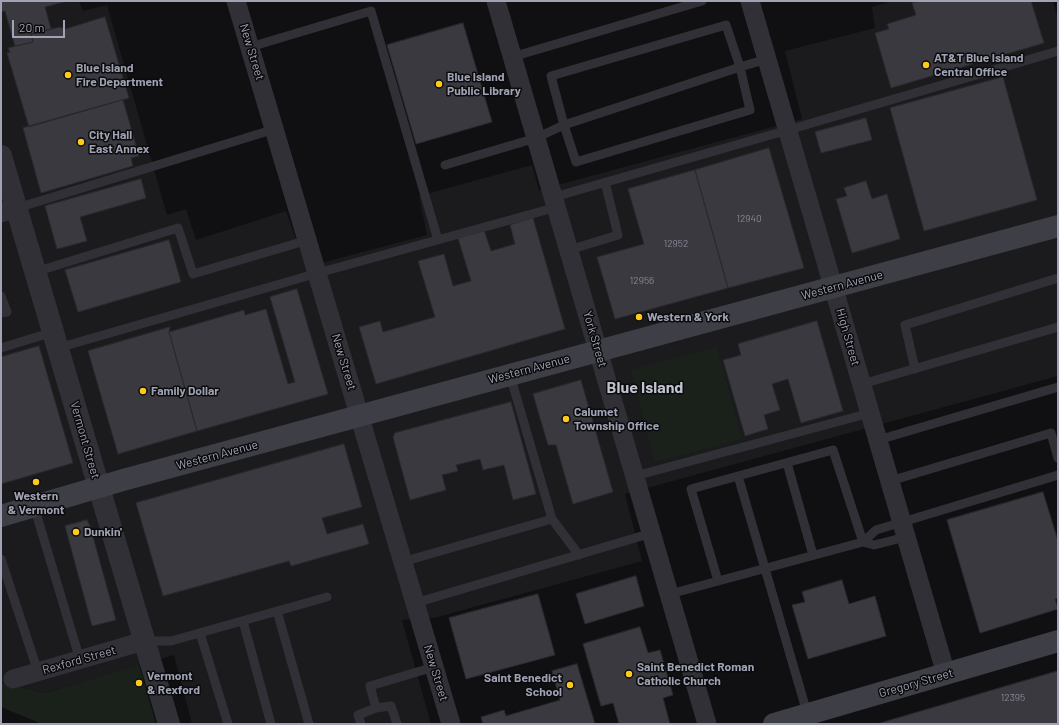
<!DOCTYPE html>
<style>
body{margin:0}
#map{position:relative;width:1059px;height:725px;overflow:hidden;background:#100f11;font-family:Barlow,sans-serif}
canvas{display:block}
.frame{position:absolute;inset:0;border:2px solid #9fa3b3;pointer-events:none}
.scale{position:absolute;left:12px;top:20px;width:53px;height:18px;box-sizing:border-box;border:2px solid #9fa3b3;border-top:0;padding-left:5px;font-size:12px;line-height:14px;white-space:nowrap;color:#9fa3b3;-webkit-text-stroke:3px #0b0a0c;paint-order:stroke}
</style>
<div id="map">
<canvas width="1059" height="725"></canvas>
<div class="frame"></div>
<div class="scale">20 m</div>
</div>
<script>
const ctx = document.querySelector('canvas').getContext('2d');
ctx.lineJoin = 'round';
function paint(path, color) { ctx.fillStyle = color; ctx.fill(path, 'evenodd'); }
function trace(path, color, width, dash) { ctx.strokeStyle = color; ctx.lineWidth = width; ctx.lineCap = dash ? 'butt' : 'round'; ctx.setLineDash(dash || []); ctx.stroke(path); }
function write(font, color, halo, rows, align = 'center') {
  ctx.font = font + ' Barlow,sans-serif'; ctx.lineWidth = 3; ctx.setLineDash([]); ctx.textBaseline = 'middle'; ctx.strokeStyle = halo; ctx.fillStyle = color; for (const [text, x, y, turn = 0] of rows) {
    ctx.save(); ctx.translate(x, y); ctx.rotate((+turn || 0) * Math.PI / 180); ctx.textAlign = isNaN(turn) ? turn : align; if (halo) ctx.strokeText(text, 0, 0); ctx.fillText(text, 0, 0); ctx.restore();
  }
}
paint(new Path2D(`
 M1,1H79L83,11L107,5L167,215L186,209L196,240L286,211L306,267L427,235L419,196L532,165L539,190L802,119L785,51L875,28L872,7L892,1H1053L1058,19V376L625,494L642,561L434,618L402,620L431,724H192L174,655L46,693L1,682Z`), '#1b1b1e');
paint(new Path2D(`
 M717,347L742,439L655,462L631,370Z
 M139,665L156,724H42L1,707V682L46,693Z`), '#1a211b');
const building = new Path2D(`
 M1,1H67L45,7L51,29L31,34L33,42L15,46L5,11L1,12Z
 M919,1H1031L1044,43L891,88L875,33L889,29L887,24L916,15L912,3Z
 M105,17L129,98L29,127L7,53L10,52L8,48L33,42L31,34L60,27L65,29Z
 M463,23L492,122L416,144L387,45Z
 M1003,77L1037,200L924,231L890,108Z
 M123,100L139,156L131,158L133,166L41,193L23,128Z
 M866,118L872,140L821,153L815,132Z
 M769,148L804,268L728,288L695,170Z
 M695,170L728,288L615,319L597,257L644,244L628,189Z
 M141,179L146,198L80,217L87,241L57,249L45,206Z
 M866,181L872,199L887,194L900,239L852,253L836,199L847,196L844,188Z
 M533,218L565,329L376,384L359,327L380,321L383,332L435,317L418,261L444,254L453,286L471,281L458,238L484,230L491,251L515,244L510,225Z
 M169,240L181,282L78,312L65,270Z
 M297,289L328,394L197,431L169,332L244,310L245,315L266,309L288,384L295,382L270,297Z
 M817,321L843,411L801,423L788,379L772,384L780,410L764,415L768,429L745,436L723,360L741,355L738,344Z
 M170,327L169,332L197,431L118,454L88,351Z
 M39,346L73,463L1,484V357Z
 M581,380L613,492L573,504L556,445H548L533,394Z
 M511,402L536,494L513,500L504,465L483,470L480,459L456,465L458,471L442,475L446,490L410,500L393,437L395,433Z
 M344,444L362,507L322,518L327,534L363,524L369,544L291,566L289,561L163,596L136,503Z
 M1043,492L1058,541V598L1055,599L1058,609L980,633L947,520Z
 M87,520L90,526L116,620L92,626L65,526Z
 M636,576L644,606L585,624L576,594Z
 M842,580L849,604L875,596L886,636L808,659L792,605L805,602L802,592Z
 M538,594L555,655L466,679L449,618Z
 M640,627L648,653L660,650L673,695L663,698L670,724H619L613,703L601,706L583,644Z
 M577,664L595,724H483L481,717L504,710L506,716L560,700L552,671Z
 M1058,671V724H877Z`);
paint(building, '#39393f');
trace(building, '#2a292d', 1);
trace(new Path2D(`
 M250,47L371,11L438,240
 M512,57L702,1
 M740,67L750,110L576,162L564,125Z
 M445,165L536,138L564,125L551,76L726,25L740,67L767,59
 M554,197L788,130L1058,51
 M17,208L275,129
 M569,250L618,235L605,182
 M35,272L178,228L193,274L308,240
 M1,296L7,312L1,313
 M1,348L53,332
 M58,348L318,273L557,207
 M915,369L905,325L1058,278
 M510,375L552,519
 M862,384L1058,327
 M878,440L1058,387
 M787,463L813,555
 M635,476L870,413
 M890,481L1051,433L1058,458
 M34,506L80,660
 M863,542L874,545L906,537
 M1,559L38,672
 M402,562L552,519L579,555
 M718,581L691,489L738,476
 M670,594L863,542L876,530L1058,475
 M415,603L652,533
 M277,611L309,724
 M243,621L271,724
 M200,633L228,724
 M144,641H171L327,597
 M376,708L370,686L434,667
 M808,716L738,476L833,450L863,542
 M361,724L358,715L376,708L391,706L397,724`), '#303036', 9);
trace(new Path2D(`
 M236,1L451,724
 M496,1L707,724
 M750,1L946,674
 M1,213L17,208
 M13,679L144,641`), '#303036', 19);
trace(new Path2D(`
 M1,156L169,724`), '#303036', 22);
trace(new Path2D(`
 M1,516L123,480L1058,226
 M774,724L1058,641`), '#3e3f46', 22);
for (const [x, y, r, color] of [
 [926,65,4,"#fdca1b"],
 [68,75,4,"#fdca1b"],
 [439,84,4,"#fdca1b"],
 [81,142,4,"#fdca1b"],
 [639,317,4,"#fdca1b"],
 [143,391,4,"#fdca1b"],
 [566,419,4,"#fdca1b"],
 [36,482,4,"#fdca1b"],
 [76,532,4,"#fdca1b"],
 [629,674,4,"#fdca1b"],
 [139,683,4,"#fdca1b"],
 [570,685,4,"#fdca1b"]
]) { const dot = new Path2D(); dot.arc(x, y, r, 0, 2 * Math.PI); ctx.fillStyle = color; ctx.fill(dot); trace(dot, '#0b0a0c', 1.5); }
write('10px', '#868896', null, [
 ["12940",749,219],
 ["12952",676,244],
 ["12956",642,281],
 ["12395",1013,698]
]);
write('12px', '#9fa3b3', '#0b0a0c', [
 ["New Street",252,52,73],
 ["Western Avenue",842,285,-15],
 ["High Street",848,337,74],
 ["York Street",595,339,74],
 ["New Street",344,362,73],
 ["Western Avenue",529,369,-15],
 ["Vermont Street",85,440,74],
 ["Western Avenue",217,455,-15],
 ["Rexford Street",79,660,-16],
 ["New Street",436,673,73],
 ["Gregory Street",916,683,-16]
]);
write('bold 12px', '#9fa3b3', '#0b0a0c', [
 ["AT&T Blue Island",934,58],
 ["Central Office",934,72],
 ["Blue Island",76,68],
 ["Fire Department",76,82],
 ["Blue Island",447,77],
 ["Public Library",447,91],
 ["City Hall",89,135],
 ["East Annex",89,149],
 ["Western & York",647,317],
 ["Family Dollar",151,391],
 ["Calumet",574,412],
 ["Township Office",574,426],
 ["Western",36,496,"center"],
 ["& Vermont",36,510,"center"],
 ["Dunkin'",84,532],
 ["Saint Benedict Roman",637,667],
 ["Catholic Church",637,681],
 ["Vermont",147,676],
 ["& Rexford",147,690],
 ["Saint Benedict",562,678,"right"],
 ["School",562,692,"right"]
], 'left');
write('bold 16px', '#c1c3cf', '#0b0a0c', [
 ["Blue Island",645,388]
]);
</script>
